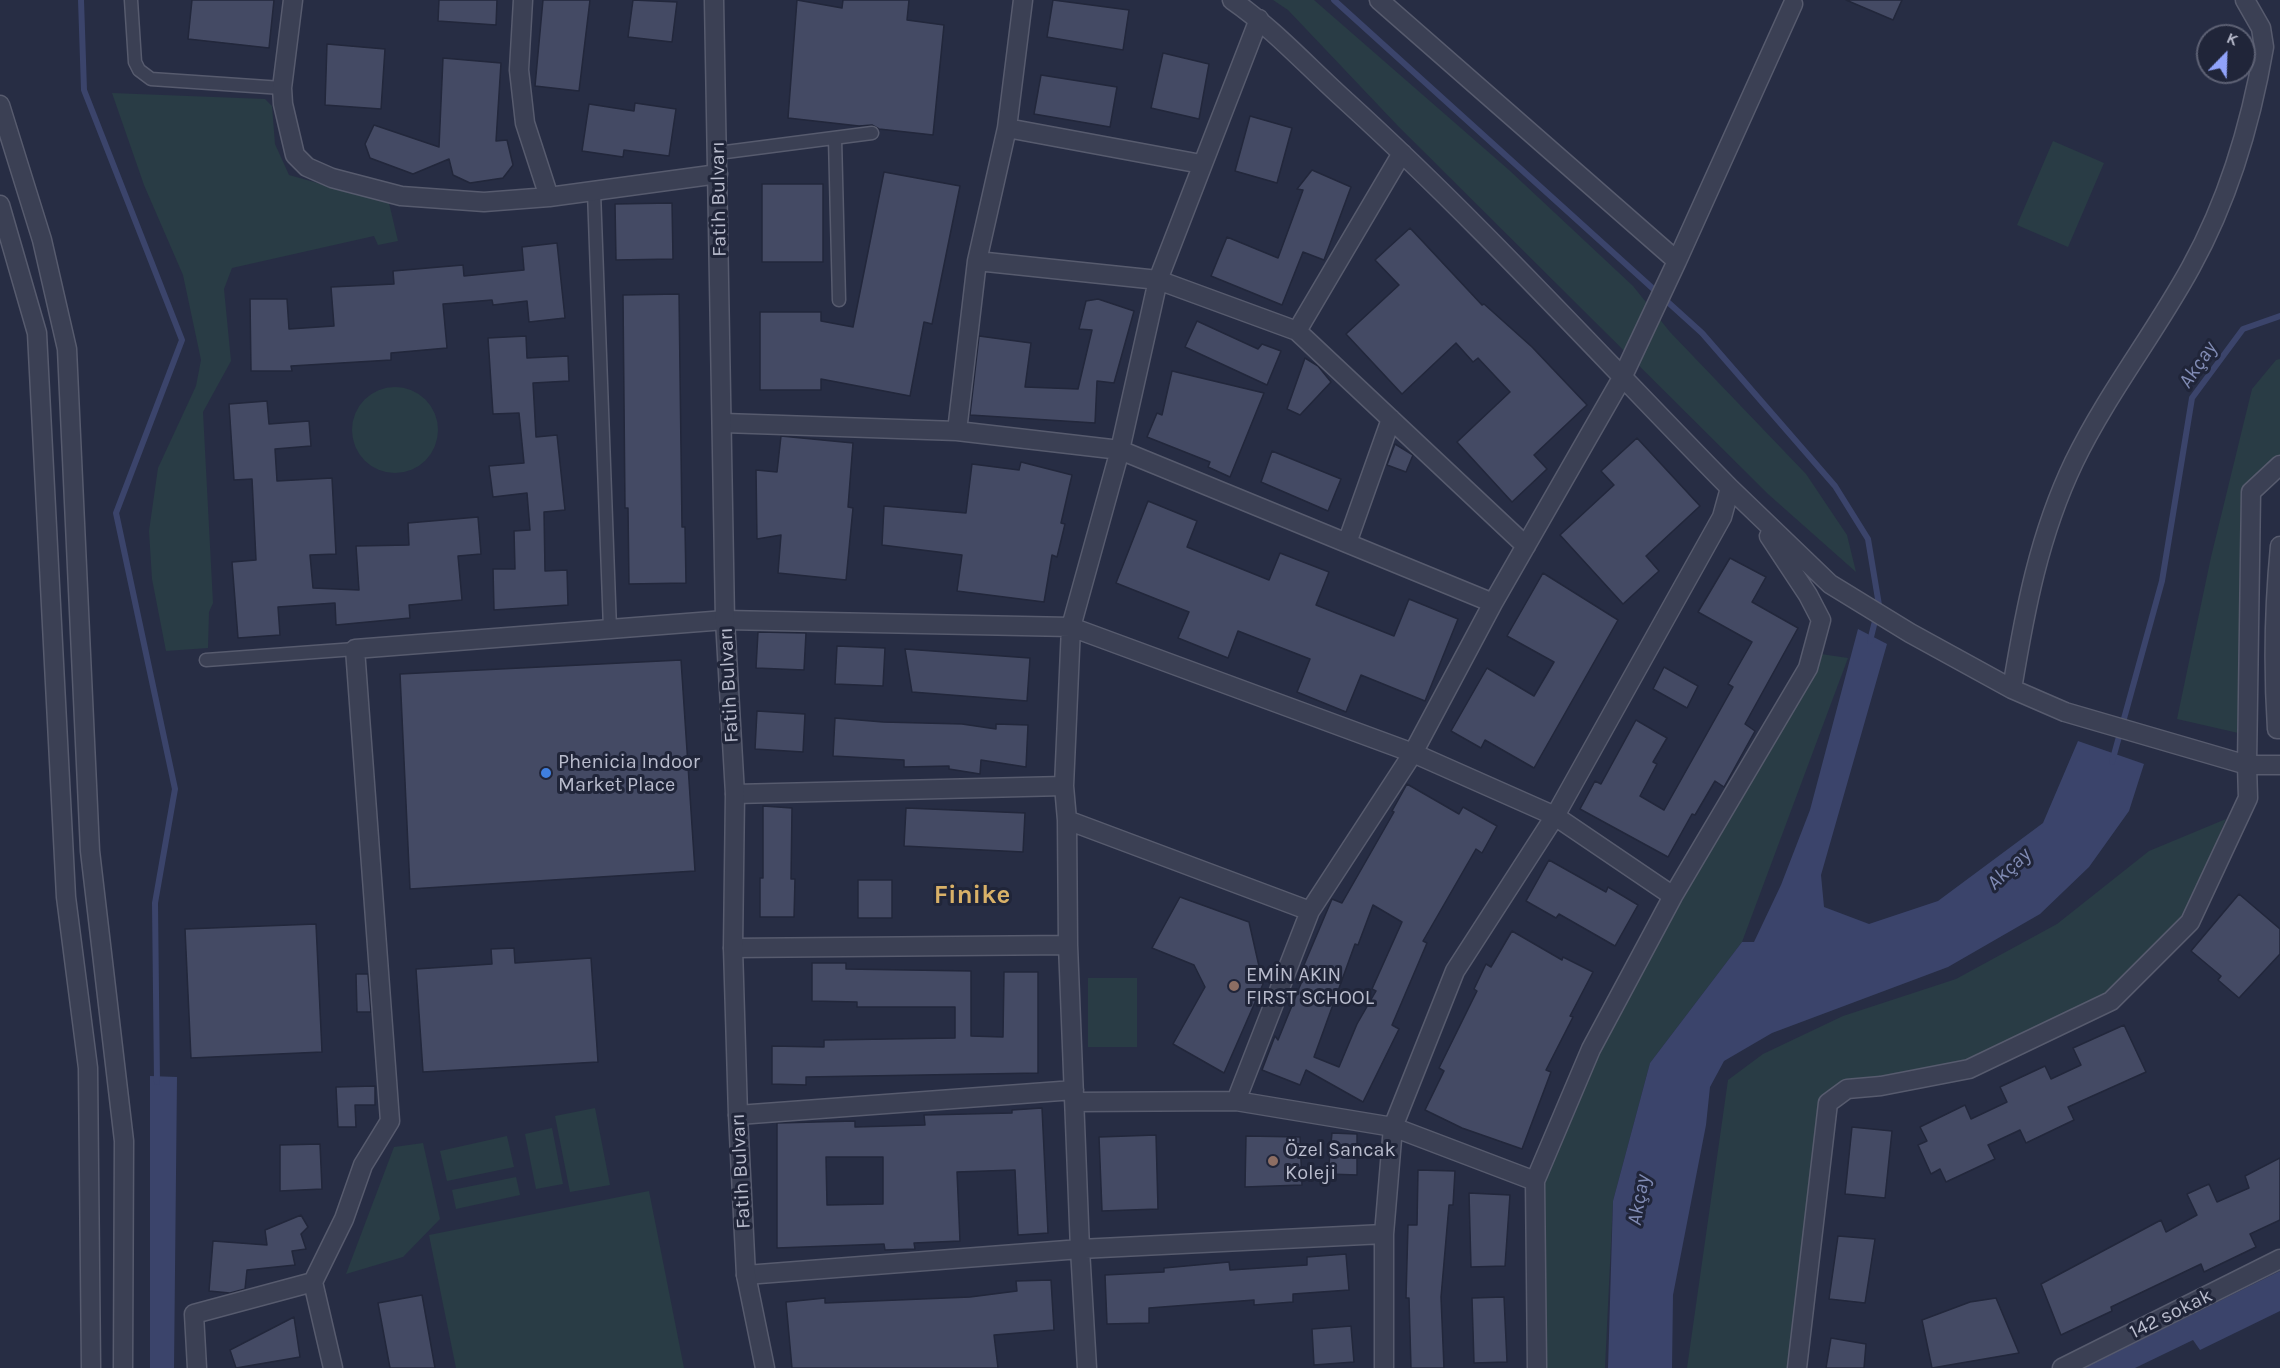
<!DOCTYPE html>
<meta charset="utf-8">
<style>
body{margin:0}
#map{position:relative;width:2280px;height:1368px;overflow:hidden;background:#272d44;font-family:Karla,sans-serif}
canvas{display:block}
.north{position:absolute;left:2196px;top:24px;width:60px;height:60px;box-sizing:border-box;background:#202539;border:2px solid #5d6174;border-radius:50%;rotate:23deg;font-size:16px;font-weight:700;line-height:24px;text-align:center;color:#b9bccd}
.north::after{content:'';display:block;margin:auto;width:21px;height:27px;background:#91a3fa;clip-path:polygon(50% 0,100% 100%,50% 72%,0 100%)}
</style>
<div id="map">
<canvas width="2280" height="1368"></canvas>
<div class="north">K</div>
</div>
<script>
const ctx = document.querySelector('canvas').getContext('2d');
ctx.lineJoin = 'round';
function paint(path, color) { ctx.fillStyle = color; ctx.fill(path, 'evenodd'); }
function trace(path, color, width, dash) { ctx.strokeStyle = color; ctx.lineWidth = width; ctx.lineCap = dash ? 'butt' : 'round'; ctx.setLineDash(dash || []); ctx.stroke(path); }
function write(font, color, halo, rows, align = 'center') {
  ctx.font = font + ' Karla,sans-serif'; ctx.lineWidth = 6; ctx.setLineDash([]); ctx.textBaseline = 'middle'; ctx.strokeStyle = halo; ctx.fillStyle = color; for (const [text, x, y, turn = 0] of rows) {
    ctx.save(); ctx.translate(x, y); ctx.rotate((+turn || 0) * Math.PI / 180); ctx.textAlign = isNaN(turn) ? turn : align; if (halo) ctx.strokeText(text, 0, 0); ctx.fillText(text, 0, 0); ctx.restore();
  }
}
paint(new Path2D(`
 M1273,0H1314L1509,170L1633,286L1670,332L1806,474L1847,535L1856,572L1768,494L1398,126L1288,10Z
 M112,93L265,99L272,106L275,144L289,175L389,203L398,241L378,245L374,236L232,268L224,289L231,361L203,412L213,603L209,612L208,648L166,651L152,579L149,531L158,468L196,386L201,360L183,275L144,185Z
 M2053,141L2104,163L2068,247L2017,225Z
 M2280,359V470L2251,493L2247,735L2177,719L2211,557L2252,389L2276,360Z
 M352 430a43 43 0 1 1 86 0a43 43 0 1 1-86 0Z
 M1821,654L1848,658L1742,942L1650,1063L1613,1201L1605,1368H1537L1535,1181L1591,1049Z
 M2226,819L2187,912L2111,1001L2004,1052L1828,1103L1797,1368H1687L1728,1080L1763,1054L1843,1016L1956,979L2057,924L2149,851Z
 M1088,978H1137V1047H1088Z
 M595,1108L610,1185L570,1192L555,1116Z
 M552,1128L563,1184L536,1189L525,1134Z
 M507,1136L514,1167L447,1181L440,1151Z
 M423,1143L440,1219L403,1257L346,1274L394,1147Z
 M516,1177L520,1195L456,1209L452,1190Z
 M649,1191L684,1368H456L429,1235Z`), '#293c45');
paint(new Path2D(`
 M1858,629L1887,644L1821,875L1824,907L1869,924L1938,901L2043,823L2078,741L2144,764L2129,811L2089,867L2040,914L1948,967L1772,1033L1724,1061L1710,1087L1706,1125L1673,1295L1672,1368H1608L1613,1201L1650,1063L1742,942H1754L1781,885L1810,810Z
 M150,1076L177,1077L174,1368H150Z
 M2280,1271V1311L2200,1350L2193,1340L2135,1368H2084Z`), '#3b446b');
trace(new Path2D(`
 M81,0L84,90L182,340L116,513L175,789L155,903L157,1082
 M1334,0L1702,333L1835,486L1868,539L1879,605L1870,641
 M2112,762L2162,581L2192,398L2243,329L2280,316`), '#3b446b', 6);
const building = new Path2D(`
 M192,0H274L269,48L188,39Z
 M439,0H497L496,25L438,21Z
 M543,0H590L579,91L535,86Z
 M633,0L677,2L672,42L628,37Z
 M797,0L842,8L843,0H909L907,20L944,25L933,135L879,129L872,125L859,126L788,118Z
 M1053,0L1129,10L1123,50L1047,37Z
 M1846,0H1902L1893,20Z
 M327,44L385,49L381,109L325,105Z
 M1163,53L1209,64L1199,119L1151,108Z
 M443,58L501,63L496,141L507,140L513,165L503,178L470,183L453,175L449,159L413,174L370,158L365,144L374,125L439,147Z
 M1041,75L1117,87L1110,127L1034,114Z
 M635,103L676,109L669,156L624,150L623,157L582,151L589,104L634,111Z
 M1250,116L1292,128L1277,183L1235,171Z
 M1312,170L1351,187L1324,260L1303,252L1282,305L1211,276L1227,237L1278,258L1303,190L1297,189Z
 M884,172L960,186L932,324L924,322L910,396L821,379V390H760V312H821V321L853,327Z
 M762,184H823V262H762Z
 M672,203L673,259L616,260L615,204Z
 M1410,228L1482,305L1484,304L1532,347L1587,405L1534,455L1547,469L1512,502L1457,442L1510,392L1478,358L1473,362L1456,343L1402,394L1346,334L1399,285L1375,260Z
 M557,243L565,318L529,322L527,301L493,305L492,300L443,304L447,348L391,353V360L291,366L292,371H251L250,299H287L289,329L334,326L331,287L394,284L393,271L463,265L464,276L524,270L522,247Z
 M679,294L682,527H685L686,583L629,584L628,508H625L623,295Z
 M1098,299L1134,311L1114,383L1097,381L1095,423L970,415L979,336L1031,343L1025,387L1078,389L1092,330L1079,329L1086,301Z
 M1197,321L1258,349L1262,344L1281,351L1267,385L1185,347Z
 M526,336L527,358L568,356L569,381L533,383L536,437L557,435L565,510L544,512L545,571L567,570L568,605L494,610L493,569H515L514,531L530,530L527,493L493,497L489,466L524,463L519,413L493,414L488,338Z
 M1305,358L1318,366L1331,382L1300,415L1287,409Z
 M1172,371L1264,393L1230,477L1208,467L1210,462L1147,437L1157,413L1162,415Z
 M267,401L269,424L309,421L311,446L275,449L277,481L332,478L336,554L310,555L313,588L359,590L356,546L409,545L408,523L478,517L481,554L458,556L462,600L409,605L410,618L336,625L335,603L278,607L280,635L238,638L232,562L256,560L252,479L234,480L229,404Z
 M781,436L853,443L848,507L853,508L846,580L778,573L781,535L757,539L756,470L777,472Z
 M1637,438L1700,506L1646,556L1659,571L1623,604L1560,535L1614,485L1601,471Z
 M1395,444L1413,455L1406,472L1387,465Z
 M1272,451L1341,479L1328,511L1261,482Z
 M1021,462L1072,475L1061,523L1065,524L1057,557L1052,555L1044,602L957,591L962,555L882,545L884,506L966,513L972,464L1019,470Z
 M1148,501L1197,521L1187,547L1269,580L1280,553L1329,572L1316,605L1394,636L1409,599L1458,619L1425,701L1361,675L1346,712L1297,692L1310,659L1238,631L1228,658L1178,638L1189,612L1116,583Z
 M1730,558L1766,577L1752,602L1798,628L1745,724L1755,731L1724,787L1715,781L1695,815L1692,814L1668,857L1580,809L1595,781L1601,784L1636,720L1667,738L1653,762L1657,764L1640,796L1664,810L1733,687L1728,684L1752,642L1698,612Z
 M1543,573L1618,620L1534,768L1485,740L1481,748L1451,731L1487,668L1534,696L1554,662L1507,636Z
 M758,632L806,633L804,670L756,668Z
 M837,646L885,648L883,686L835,684Z
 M905,649L1030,658L1027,701L912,692Z
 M681,660L695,871L410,889L400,674Z
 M1664,667L1698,686L1687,708L1653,689Z
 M757,711L805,714L803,752L755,749Z
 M835,718L883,722L962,724L996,729V724L1028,725L1026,767L981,760L980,774L949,769V766L904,767V760L833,756Z
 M1407,784L1459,814L1463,807L1497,826L1482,853L1476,849L1423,941L1427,943L1392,1025L1399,1029L1363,1102L1306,1070L1300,1085L1262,1070L1275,1036L1278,1040L1302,981L1298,979L1332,899L1342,903L1394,812L1392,811ZM1373,905L1402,922L1372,989L1376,991L1357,1024L1339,1067L1314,1057L1355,944L1358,945Z
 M763,806L792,808L791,879H795L794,917H760V878H763Z
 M906,808L1025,813L1023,852L904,846Z
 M1549,860L1606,892L1608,887L1638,905L1615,946L1559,914L1556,918L1526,901Z
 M858,880H892V918H858Z
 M2239,894L2280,929V954L2239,998L2218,980L2221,976L2191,951Z
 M1180,897L1249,922L1263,984L1224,1073L1173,1044L1205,987L1194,965L1152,948Z
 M316,924L322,1052L191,1058L185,929Z
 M1512,931L1562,960L1563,957L1593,972L1570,1016L1573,1017L1546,1070L1551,1072L1522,1149L1462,1128L1425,1110L1444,1071L1439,1068L1477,991L1474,989L1486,964L1491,967Z
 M514,948L515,963L591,958L598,1062L423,1072L416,969L492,964L491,949Z
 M812,963H846V969L971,971V1036L1003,1037L1004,972H1038V1073L806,1077V1085L772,1084V1046L824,1047V1040L955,1038V1007H857V1002L812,1001Z
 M356,974H368L371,1012H357Z
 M2124,1025L2146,1072L2068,1107L2074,1120L2026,1143L2020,1130L1988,1145L1995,1159L1961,1175L1946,1182L1940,1169L1931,1174L1918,1145L1927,1141L1920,1127L1965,1105L1971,1119L2007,1102L2000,1087L2045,1066L2051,1079L2081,1065L2073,1048Z
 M375,1086V1105H355L356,1127H338L336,1087Z
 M1042,1108L1048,1233L1018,1235L1015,1170L957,1172L960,1241L914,1243L915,1249L885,1250L884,1244L777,1248V1123L855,1121V1127L925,1125L924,1115L1012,1113V1110ZM826,1157H883V1204L827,1205Z
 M1852,1127L1892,1131L1885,1198L1845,1194Z
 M1332,1133L1357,1134V1175L1328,1174Z
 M1156,1135L1158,1209L1102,1211L1099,1137Z
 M1246,1136L1300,1137L1302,1185L1245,1187Z
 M320,1144L322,1189L280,1191V1145Z
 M2280,1158V1220L2250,1234L2256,1247L2204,1272L2201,1264L2111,1307L2112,1311L2061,1335L2041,1284L2161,1220L2166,1232L2197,1215L2187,1194L2209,1184L2217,1202L2249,1188L2245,1176Z
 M1418,1170L1455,1171L1453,1205H1449L1441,1297L1444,1368H1411L1409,1298H1406L1408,1225H1417Z
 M1469,1193L1510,1195L1505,1266L1471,1267Z
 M301,1215L308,1227L301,1234L306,1249L292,1251L295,1265L247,1270L245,1289L230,1293L209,1291L213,1241L267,1245L265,1230Z
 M1838,1236L1875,1239L1865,1303L1829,1299Z
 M1346,1254L1349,1290L1293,1294V1302L1254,1305V1300L1149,1308V1323L1107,1324L1105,1275L1164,1272V1268L1229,1262L1230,1270L1307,1265V1257Z
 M1051,1280L1054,1330L994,1335L998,1368H792L786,1302L825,1298V1303L970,1297L1017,1291L1016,1281Z
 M422,1295L435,1368H390L378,1303Z
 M1504,1297L1507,1362L1474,1363L1472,1298Z
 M1996,1298L2019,1353L1932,1368L1922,1320L1970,1302Z
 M294,1317L300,1357L236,1368L230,1350Z
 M1351,1326L1354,1362L1314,1365L1312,1329Z
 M1831,1338L1866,1344L1864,1368H1826Z`);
paint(building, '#444a64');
trace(building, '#22273b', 1.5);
const service = new Path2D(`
 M131,0L135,62L139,70L151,79L282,88
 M835,138L839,300
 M718,153L872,133
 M594,192L610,629
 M206,660L355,649`);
const minor = new Path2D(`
 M293,0L282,88L283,104L295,155L307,167L332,178L401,196L484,202L549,197L718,174
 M523,0L519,70L525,123L549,197
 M1232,0C1274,29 1309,68 1347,102C1481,224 1603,359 1730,488L1722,517L1555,816L1455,971L1393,1127L1384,1234V1368
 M1379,0L1677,261L1793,4
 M1007,128L1201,164
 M977,261L1158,280L1297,331L1526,546
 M1297,331L1402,153
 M724,423L957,431L1120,450L1493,603
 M957,431L977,261L1007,128L1023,0
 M2280,465L2251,492L2247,765H2280
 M1730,488L1830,584L1910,633L2012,689L2065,712L2247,765L2248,798L2190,922L2111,1001L1969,1069L1881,1086L1847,1089L1828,1103L1797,1368
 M1347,543L1391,419
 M2280,546C2274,608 2273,668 2277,729H2280
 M2012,689C2025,610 2039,535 2074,462C2107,394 2155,333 2191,267C2228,200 2251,123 2264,47L2261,28L2245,0
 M735,794L1064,786
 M1067,820L1310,911
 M1673,896L1808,668L1821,620L1808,595L1769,536
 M733,948L1068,945
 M1236,1101L1310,911L1413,753L1493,603L1622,378L1677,261
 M738,1115L1074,1090
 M1535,1181L1537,1368
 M746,1275L1080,1249L1384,1234
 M313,1282L333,1368
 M197,1368L194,1314L313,1282L344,1219L363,1165L390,1121L355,649L725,620L1071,627L1413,753L1555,816L1673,896L1591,1049L1535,1181L1393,1127L1236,1101L1076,1102
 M1087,1368L1080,1249L1068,945L1067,820L1064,786L1071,627L1120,450L1158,280L1259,19
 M2062,1368L2280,1259`);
const tertiary = new Path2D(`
 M714,0L725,620L735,794L733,948L738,1115L746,1275L765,1368
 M0,105L42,240L67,349L90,851L124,1141L123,1368
 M0,205L37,333L66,897L88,1068L91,1368`);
trace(service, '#575b6e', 15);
trace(minor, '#575b6e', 21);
trace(tertiary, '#575b6e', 21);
trace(service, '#3b4054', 12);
trace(minor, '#3b4054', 18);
trace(tertiary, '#3b4054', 18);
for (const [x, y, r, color] of [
 [546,773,6,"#3f7fe0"],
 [1234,986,6,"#8d6e63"],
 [1273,1161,6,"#8d6e63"]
]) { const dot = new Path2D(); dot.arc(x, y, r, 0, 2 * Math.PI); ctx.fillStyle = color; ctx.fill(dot); trace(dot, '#202539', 2); }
write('20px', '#b9bccd', '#202539', [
 ["Fatih Bulvarı",719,199,-91],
 ["Fatih Bulvarı",729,685,-93],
 ["Fatih Bulvarı",741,1171,-93],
 ["142 sokak",2171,1314,-26]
]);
write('20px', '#b9bccd', '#202539', [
 ["Phenicia Indoor",558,762],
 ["Market Place",558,785],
 ["EMİN AKIN",1246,975],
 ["FIRST SCHOOL",1246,998],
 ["Özel Sancak",1285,1150],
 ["Koleji",1285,1173]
], 'left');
write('italic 21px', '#808bb4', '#202539', [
 ["Akçay",2198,365,-56],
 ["Akçay",2009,869,-43],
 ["Akçay",1639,1200,-80]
]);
write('bold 26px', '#d9b168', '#202539', [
 ["Finike",972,896]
]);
</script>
